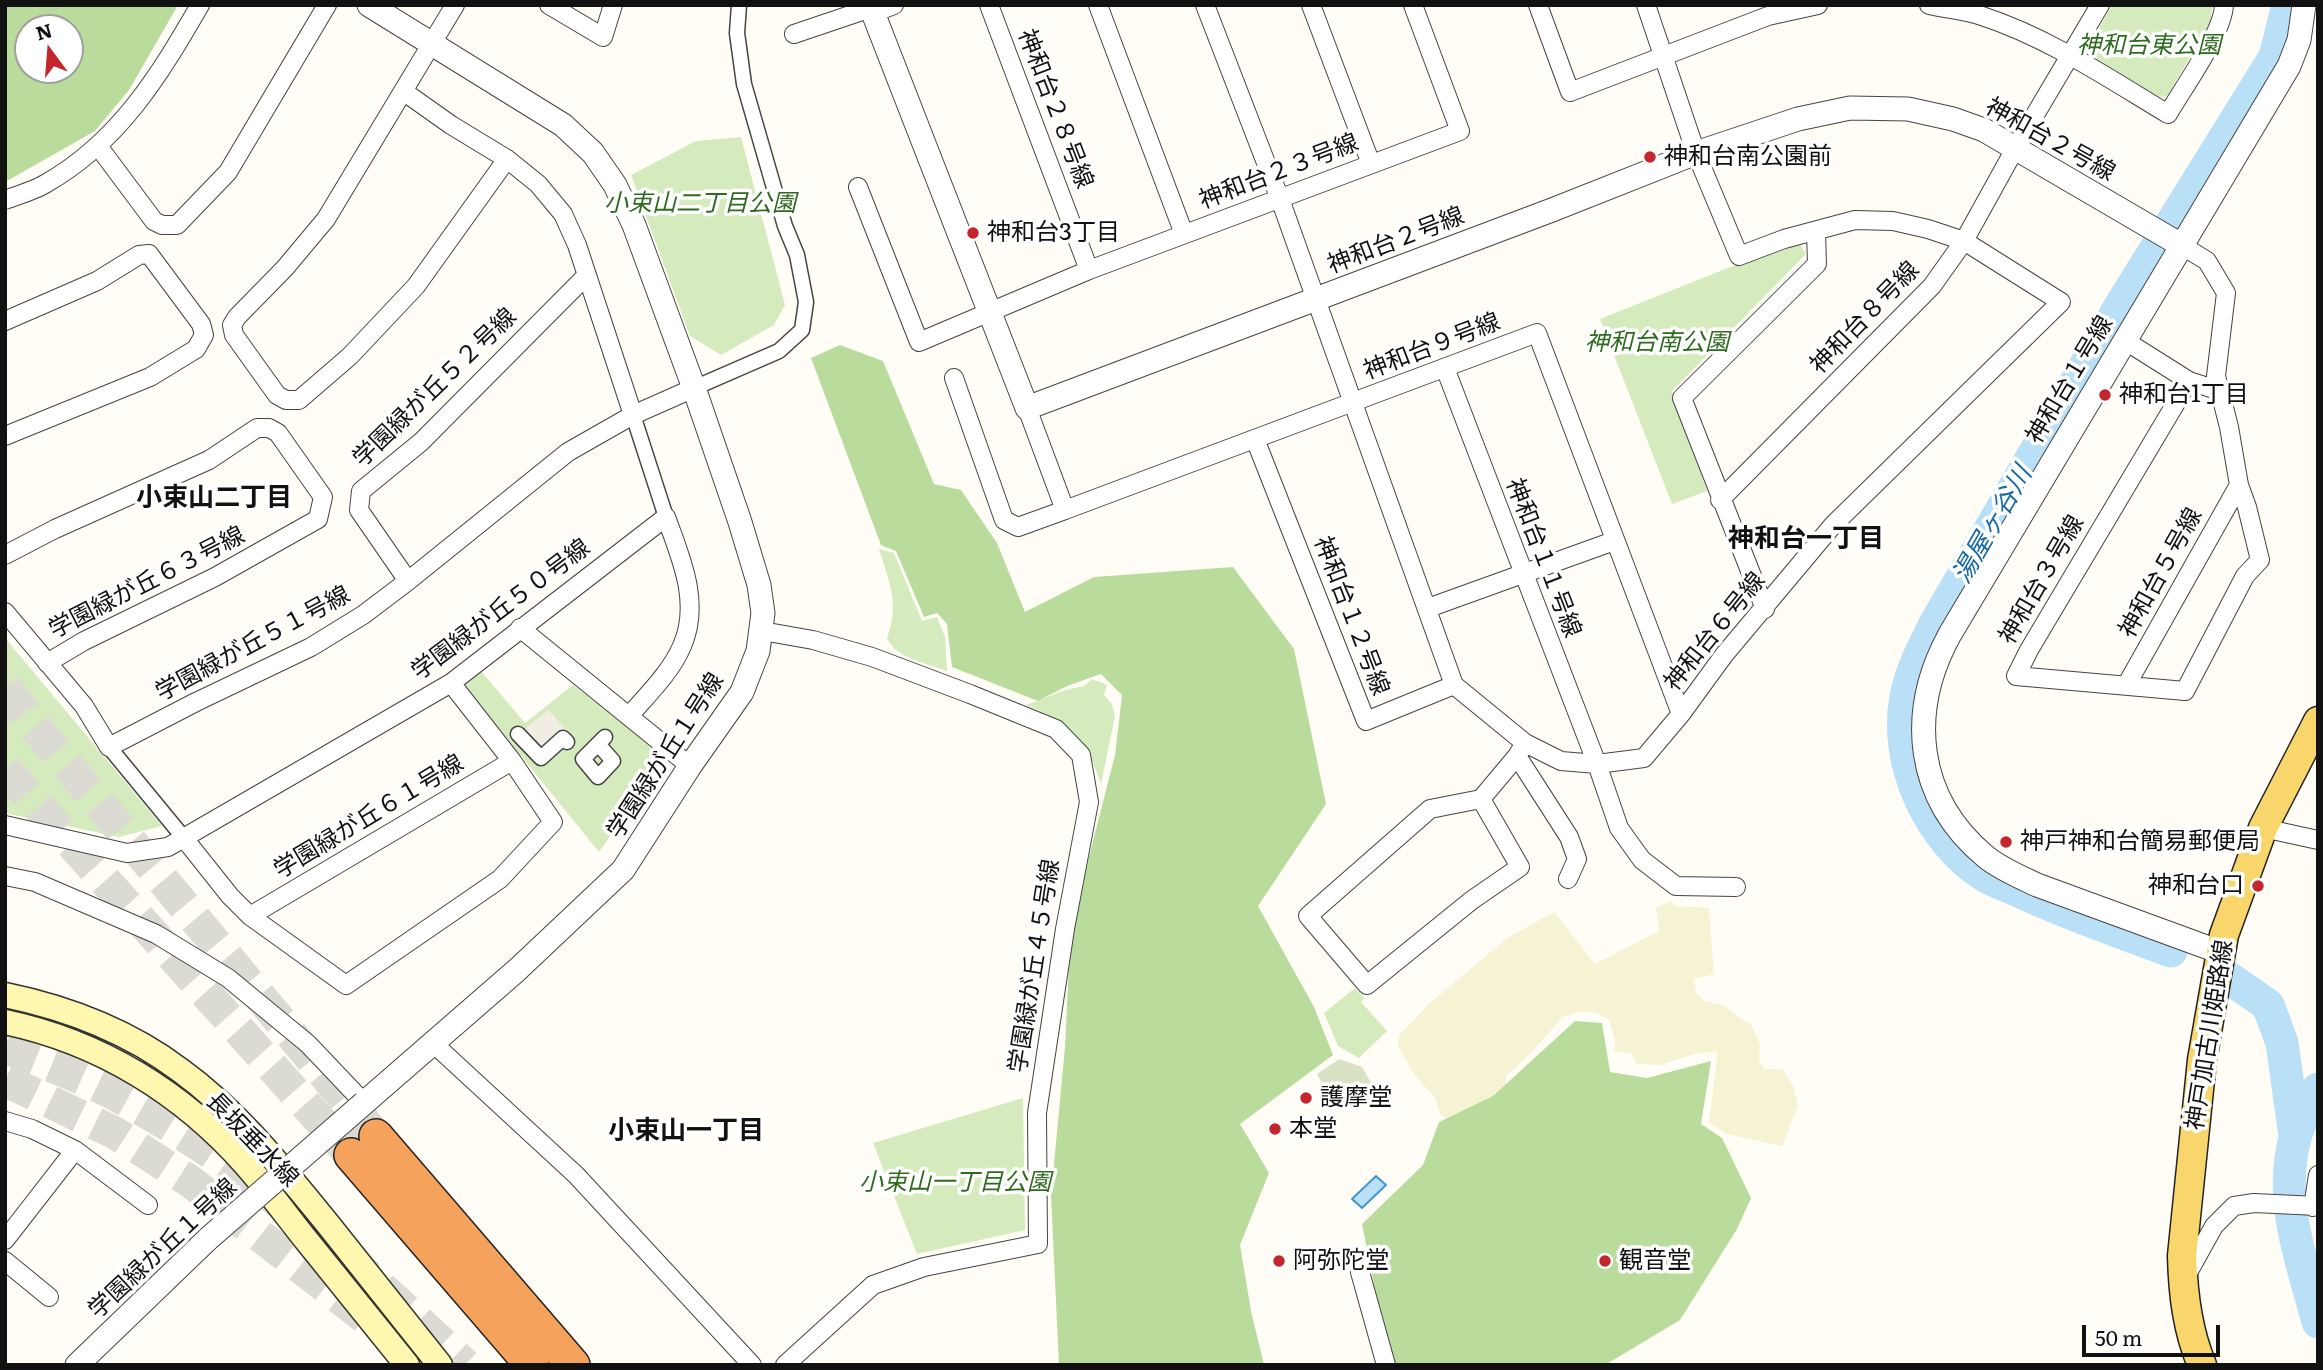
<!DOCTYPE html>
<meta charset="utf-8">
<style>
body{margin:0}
#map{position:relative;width:2323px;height:1370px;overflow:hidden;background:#fffdf5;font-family:Literata,serif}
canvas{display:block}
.frame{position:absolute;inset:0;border:7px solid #111;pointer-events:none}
.north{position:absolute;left:14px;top:14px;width:70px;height:70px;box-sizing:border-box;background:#fff;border:2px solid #a0a0a0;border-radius:50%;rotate:344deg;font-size:19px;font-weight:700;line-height:28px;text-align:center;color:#111}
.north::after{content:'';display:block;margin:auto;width:24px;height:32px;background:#c4262e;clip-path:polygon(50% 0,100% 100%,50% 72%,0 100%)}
.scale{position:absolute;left:2082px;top:1325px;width:138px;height:32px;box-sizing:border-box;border:4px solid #111;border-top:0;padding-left:9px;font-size:21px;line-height:24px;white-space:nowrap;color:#111;-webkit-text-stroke:5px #fff;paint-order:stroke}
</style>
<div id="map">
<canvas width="2323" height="1370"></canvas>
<div class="frame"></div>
<div class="north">N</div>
<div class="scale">50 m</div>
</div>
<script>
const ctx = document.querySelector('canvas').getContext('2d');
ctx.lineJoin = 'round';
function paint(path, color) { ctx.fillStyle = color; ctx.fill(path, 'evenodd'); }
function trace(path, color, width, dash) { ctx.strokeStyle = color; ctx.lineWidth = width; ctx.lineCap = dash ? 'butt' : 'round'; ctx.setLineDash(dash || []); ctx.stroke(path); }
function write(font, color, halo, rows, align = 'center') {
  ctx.font = font + ' Literata,"Noto Sans JP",serif'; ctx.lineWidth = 7; ctx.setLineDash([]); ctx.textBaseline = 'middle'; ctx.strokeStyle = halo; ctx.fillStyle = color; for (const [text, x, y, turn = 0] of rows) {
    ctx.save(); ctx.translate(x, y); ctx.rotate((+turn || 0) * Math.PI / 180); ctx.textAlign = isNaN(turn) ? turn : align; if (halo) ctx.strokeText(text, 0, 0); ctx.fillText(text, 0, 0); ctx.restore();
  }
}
paint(new Path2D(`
 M1671,901L1675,906L1709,908L1714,974L1694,979L1696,993L1704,1001L1722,1005L1751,1025L1760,1044L1759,1059L1763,1069H1782L1793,1085L1798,1106L1782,1146L1727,1134L1709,1123L1718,1051L1694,1054L1660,1065L1636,1064L1632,1053L1615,1052V1040L1609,1020L1597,1013L1581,1011L1563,1017L1527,1057L1506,1076V1093L1449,1120L1440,1114L1435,1097L1416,1077L1398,1047L1399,1035L1430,1003L1507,938L1554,912L1595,964L1659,931L1656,907Z`), '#f6f3d4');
paint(new Path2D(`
 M2112,5H2213L2209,26L2167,96L2158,98L2092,58L2089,47Z
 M741,137L785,305L774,325L721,355L690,336L631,175L696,141Z
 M1799,242L1806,254L1672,391L1707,491L1672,504L1600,319L1733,266Z
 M879,549L894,553L922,621L937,617L945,637L947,671C927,663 896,659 887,638C900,603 889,582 879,549Z
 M5,638L162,826L119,837L5,813Z
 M480,670L525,723L573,685L662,752L664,759L599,852L463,684Z
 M1092,679L1107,685L1104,695L1112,704L1115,716L1101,784C1085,736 1072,724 1026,705L1066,690L1084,686Z
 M1355,988L1364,998L1361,1002L1387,1031L1359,1058L1338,1046L1324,1013Z
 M1023,1098L1025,1230L917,1254L873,1143Z`), '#d5ebbd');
paint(new Path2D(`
 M5,5H178L129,90L95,131L5,182ZM28,28H70V70H28Z
 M840,345L883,361L934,484L961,490L997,543L1025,612L1094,577L1233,567L1294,649L1326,804L1258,906L1314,1007L1333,1055L1240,1124L1269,1173L1240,1245L1251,1311L1264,1365H1059L1051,1196L1065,1047L1069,965L1080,892L1115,755L1122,695L1101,674L1067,686L1038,701L952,667L947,624L937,613L924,617L896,551L881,545L811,358Z
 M1575,1021L1602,1023L1610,1072L1647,1078L1711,1061L1701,1124L1722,1138L1751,1198L1737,1229L1680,1320L1605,1365H1390L1362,1224L1423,1165L1439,1122L1493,1096Z`), '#b9dc9c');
paint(new Path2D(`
 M1339,1059L1362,1067L1373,1086L1339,1108L1328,1096L1317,1074Z`), '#d9e3c4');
paint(new Path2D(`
 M549,710L572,737L541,765L515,736Z`), '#f1ede2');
const water = new Path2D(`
 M1376,1176L1386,1185L1362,1208L1352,1199Z`);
paint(water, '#b9e0f7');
trace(water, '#3f96cf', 2);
trace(new Path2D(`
 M2171,951C2121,932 2070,915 2021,892C2010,887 1998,883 1987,877C1930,843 1893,762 1906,697C1911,670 1924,646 1936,622L2119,308L2275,57L2288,5
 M2229,978L2268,1005L2282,1043L2295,1136
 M2318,1089C2310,1104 2299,1121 2295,1138C2278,1201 2302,1261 2318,1322`), '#b9e0f7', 33);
trace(new Path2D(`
 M5,687L37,729L376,1136
 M5,769L351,1155
 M5,1047C46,1064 88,1079 127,1101C252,1170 362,1267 465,1365
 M5,1080L115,1133L191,1182L367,1319`), '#dbdad3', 33, [33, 17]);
const pedestrian = new Path2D(`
 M694,388L779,351L802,330L806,302L797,255L785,226L744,84L737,33L739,5
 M633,415L666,517
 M518,734L541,758L563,738L567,742
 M598,744L613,761L598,777L583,759L605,737
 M109,747L183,837`);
const minor = new Path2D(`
 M455,5L326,219L285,268L237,317L232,325L234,335L277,395L286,400H299L350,356L416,286L507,159
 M549,5L603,37L613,5
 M989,5L1089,270
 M1098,5L1184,234
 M1205,5L1280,199L1454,685L1525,743L1561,761L1597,764L1644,758L1681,714L1724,655L1833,525L2061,302L1964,241L1928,229L1893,221L1855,220L1784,239L1739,256L1696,153L1646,5
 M1311,5L1371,164
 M1538,5L1570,92L1768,16L1818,5
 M1929,5C1947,9 1965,10 1982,16C2049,38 2108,78 2168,114C2183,88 2223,33 2224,5
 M873,13L894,5
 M794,34L871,8
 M403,91L451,125L507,159L538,184L563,214L577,245L633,415
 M98,146L154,221L162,225H177L228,172L327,5
 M858,187L919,342L1089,270L1460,131L1413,5
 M5,200C18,195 33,191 45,184C119,142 159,76 200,5
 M2181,245L2207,261L2226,293L2216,376L2229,427L2239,485L2247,507L2260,560L2245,576L2185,691L2016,676L2029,650L2189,381L2220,391
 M5,321L97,281L139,255L149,254L201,324L204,335L196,349L150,377L5,436
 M2124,340L2189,381
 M1445,368L1597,764L1619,828L1642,860L1676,886L1736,887
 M954,378L1004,520L1018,527L1065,510
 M1027,408L1065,510L1537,333L1681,714
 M1255,439L1366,721L1454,685
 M1720,500L1932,286L1964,241L2016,147L2100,5
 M5,555L55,529L209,460L257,428H269L278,433L323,497L318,519L215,577L84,641L47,663
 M408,581L359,510L361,491L421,442L587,275
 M1428,608L1614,541
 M1765,609L1682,398L1817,264L1816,232
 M5,612L84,706L109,747L196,702L311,647L363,615L408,581L568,452L633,415L694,388
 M520,628L690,766
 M762,631L813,640L872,657L970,694L1056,729L1081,755L1089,802L1065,929L1037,1113L1038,1244L924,1267L873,1285L785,1365
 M2127,684L2239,485
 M1517,756L1569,837L1577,859L1568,879
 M1481,799L1430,809L1308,916L1367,985L1472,900L1520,867L1481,799L1517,756L1525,743
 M5,825L127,853L168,847L451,683L666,517C681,558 701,603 682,646C671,672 648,694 630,715
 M2263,828L2318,840
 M183,837L230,896L250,916L346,985L500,879L553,822L512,761L451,683
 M5,876L35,882L156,934L228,978L308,1044L364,1103
 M250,916L512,761
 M434,1044L576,1175L752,1365
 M5,1121L32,1129L75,1150L5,1240
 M75,1150L148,1205
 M2313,1207L2318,1175
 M5,1261L49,1297
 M1360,1272L1386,1365
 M2184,1280L2214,1226L2234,1206L2254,1203L2318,1206`);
const tertiary = new Path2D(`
 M870,5L1027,408L1552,210L1696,153L1798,119L1850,108L1908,109L1953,119L1984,130L2181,245
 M2220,952L2037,885C2020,877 2001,869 1986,857C1915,798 1907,712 1950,634L2289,66L2299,40L2304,5
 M364,1103L517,970L623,870L690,766L742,692L758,651L763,613L759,585L740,522L694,388L634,225L615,185L593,153L563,125L369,5
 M77,1365L209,1238`);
const secondary = new Path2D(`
 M5,995C68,1008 128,1031 180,1070C238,1112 282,1168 327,1223C365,1271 403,1318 440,1365
 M5,1022C100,1042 183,1093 247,1166C268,1190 287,1216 307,1241C340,1282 373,1323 407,1365`);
const primary = new Path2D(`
 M2202,1365C2187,1330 2183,1293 2182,1256L2202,1060L2224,935L2263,828L2318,721`);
const motorway = new Path2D(`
 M376,1136L573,1365
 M351,1155L532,1365`);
trace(pedestrian, '#444', 17);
trace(minor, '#444', 20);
trace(tertiary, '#444', 25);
trace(secondary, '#333', 27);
trace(primary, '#222', 31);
trace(motorway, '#222', 36);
trace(pedestrian, '#fff', 14);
trace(minor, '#fff', 18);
trace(tertiary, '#fff', 23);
trace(secondary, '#fff6b0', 24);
trace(primary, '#f9d66b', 28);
trace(motorway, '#f5a25d', 33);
const tertiaryBridge = new Path2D(`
 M209,1238L364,1103`);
trace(tertiaryBridge, '#444', 25, []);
trace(tertiaryBridge, '#fff', 23);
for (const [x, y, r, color] of [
 [1650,157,7,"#c4262e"],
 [973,233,7,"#c4262e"],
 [2105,395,7,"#c4262e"],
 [2006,842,7,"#c4262e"],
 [2258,886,7,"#c4262e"],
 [1306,1098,7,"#c4262e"],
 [1275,1129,7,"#c4262e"],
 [1279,1261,7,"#c4262e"],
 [1605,1261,7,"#c4262e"]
]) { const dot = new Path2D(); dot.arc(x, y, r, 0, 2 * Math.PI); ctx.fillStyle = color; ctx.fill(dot); trace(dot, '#fff', 2.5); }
write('italic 24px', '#2f6b1f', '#fff', [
 ["神和台東公園",2149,46],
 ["小束山二丁目公園",700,204],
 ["神和台南公園",1657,343],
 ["小束山一丁目公園",955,1183]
]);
write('24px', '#111', '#fff', [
 ["神和台２８号線",1055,109,69],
 ["神和台２号線",2050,140,29],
 ["神和台２３号線",1279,172,-21],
 ["神和台２号線",1396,241,-21],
 ["神和台８号線",1865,318,-46],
 ["神和台９号線",1432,347,-21],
 ["神和台１号線",2070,380,-59],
 ["学園緑が丘５２号線",435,388,-44],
 ["神和台１１号線",1543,558,69],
 ["神和台５号線",2161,573,-61],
 ["神和台３号線",2042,580,-60],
 ["学園緑が丘６３号線",147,583,-27],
 ["学園緑が丘５０号線",501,610,-37],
 ["神和台１２号線",1351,616,69],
 ["神和台６号線",1715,632,-51],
 ["学園緑が丘５１号線",253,644,-28],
 ["学園緑が丘１号線",666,756,-57],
 ["学園緑が丘６１号線",369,817,-31],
 ["学園緑が丘４５号線",1035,966,-81],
 ["神戸加古川姫路線",2210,1035,-81],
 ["長坂垂水線",252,1140,46],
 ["学園緑が丘１号線",163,1249,-43]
]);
write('24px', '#111', '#fff', [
 ["神和台南公園前",1664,157],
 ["神和台3丁目",987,233],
 ["神和台1丁目",2119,395],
 ["神戸神和台簡易郵便局",2020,842],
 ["神和台口",2244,886,"right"],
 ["護摩堂",1320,1098],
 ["本堂",1289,1129],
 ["阿弥陀堂",1293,1261],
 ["観音堂",1619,1261]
], 'left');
write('bold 26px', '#111', '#fff', [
 ["小束山二丁目",214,498],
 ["神和台一丁目",1806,539],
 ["小束山一丁目",686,1131]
]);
write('italic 26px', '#1768a6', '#fff', [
 ["湯屋ヶ谷川",1993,525,-60]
]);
</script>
